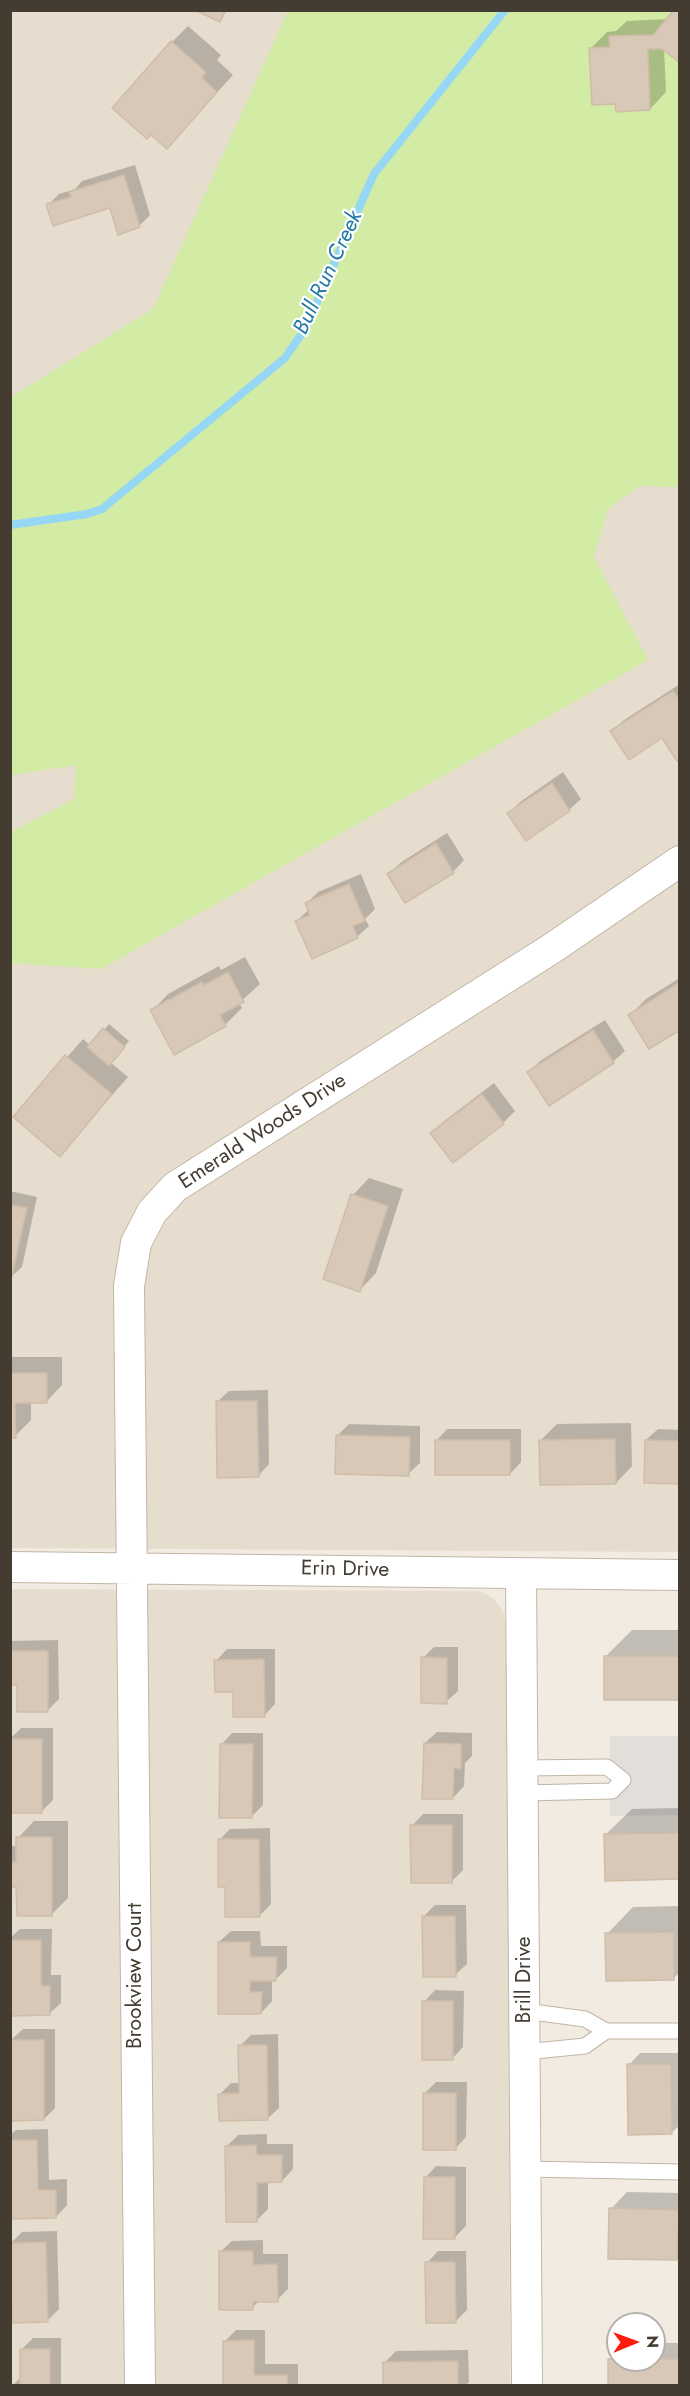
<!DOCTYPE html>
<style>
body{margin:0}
#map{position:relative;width:690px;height:2396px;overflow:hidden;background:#f2ebe1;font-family:Jost,sans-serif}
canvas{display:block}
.frame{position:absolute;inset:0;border:12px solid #443b31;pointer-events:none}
.north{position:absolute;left:606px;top:2312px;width:60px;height:60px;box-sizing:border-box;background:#fff;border:2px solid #b4b1ad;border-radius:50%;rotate:89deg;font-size:16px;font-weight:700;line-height:24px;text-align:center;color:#443b31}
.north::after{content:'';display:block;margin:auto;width:21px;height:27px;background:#ff1a0b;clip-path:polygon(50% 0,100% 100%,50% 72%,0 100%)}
</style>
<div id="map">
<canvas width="690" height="2396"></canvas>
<div class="frame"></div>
<div class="north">N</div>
</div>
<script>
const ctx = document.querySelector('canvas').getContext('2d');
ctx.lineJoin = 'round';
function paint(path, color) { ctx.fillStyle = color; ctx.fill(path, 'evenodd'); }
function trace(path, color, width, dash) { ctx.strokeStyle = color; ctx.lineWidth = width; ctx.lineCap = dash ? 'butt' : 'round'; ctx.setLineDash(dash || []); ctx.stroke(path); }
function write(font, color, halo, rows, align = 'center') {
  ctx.font = font + ' Jost,sans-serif'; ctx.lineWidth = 4.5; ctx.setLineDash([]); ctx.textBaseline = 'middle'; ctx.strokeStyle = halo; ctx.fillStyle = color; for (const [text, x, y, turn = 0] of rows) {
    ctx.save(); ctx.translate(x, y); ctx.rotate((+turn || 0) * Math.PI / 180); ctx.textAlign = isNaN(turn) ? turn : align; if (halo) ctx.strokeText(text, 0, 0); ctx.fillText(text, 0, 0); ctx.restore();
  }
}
paint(new Path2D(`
 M11,11H679V1552L11,1548Z
 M11,1589L480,1591L493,1598L503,1611L507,1628L510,2385L11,2386Z`), '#e7ddce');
paint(new Path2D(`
 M288,11H679V487L639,486L608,509L594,557L648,660L101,969L11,963V832L74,799L76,765L11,775V397L153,309Z`), '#d2eba5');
paint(new Path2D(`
 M610,1736H679V1815L610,1816Z`), '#e2deda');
paint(new Path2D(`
 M668,19L664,49L666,92L650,109L617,102L591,48L607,32L616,31L627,21Z
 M188,26L221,55L217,60L233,75L167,147L172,42Z
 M135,165L150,215L139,226L111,206L48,205L59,194L75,189L82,181Z
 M680,684V758L663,736L612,731L624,720Z
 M563,772L581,799L569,810L526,839L509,813L520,802Z
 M447,833L464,860L453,872L389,874L400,863Z
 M361,874L375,909L365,919L369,926L357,937L297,921L309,909L307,903L318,892Z
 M245,957L260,984L239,1003L242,1008L225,1025L175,1053L152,1011L168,994L219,966L221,970Z
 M680,978V1028L630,1015L646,999Z
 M605,1020L625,1051L613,1062L529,1073L540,1061Z
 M109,1024L129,1041L111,1063L128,1077L60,1155L15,1117L83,1039L91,1046Z
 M494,1083L515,1111L503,1123L453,1161L432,1133L443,1122Z
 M369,1178L403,1189L376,1273L360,1290L353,1195Z
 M10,1191L37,1197L22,1267L10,1278Z
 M10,1357H62V1385L46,1402H31V1420L15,1436H10Z
 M268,1390L269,1464L258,1476L217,1402L229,1391Z
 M631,1423L632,1466L616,1483L541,1440L557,1424Z
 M349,1424L420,1426V1463L408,1474L337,1436Z
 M447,1429H521V1462L510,1474L436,1441Z
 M658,1429L680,1430V1482L646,1440Z
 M632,1630H680V1698L605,1657Z
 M58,1640L59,1699L47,1711L18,1684H10V1641Z
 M434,1647H458V1691L446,1702L423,1658Z
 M227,1649H275V1704L264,1716L235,1690L216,1661Z
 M21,1728H53V1800L42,1811H10V1739Z
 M437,1732L472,1733V1756L465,1763L464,1786L453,1798L425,1743Z
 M232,1733H263V1805L251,1817L221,1745Z
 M680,1808V1878L605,1835L632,1809Z
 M423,1814H463V1870L452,1881L412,1826Z
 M34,1821H68V1898L52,1914L18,1885H10V1846H18V1838Z
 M270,1828L271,1904L260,1915L226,1885L219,1840L230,1829Z
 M435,1905H466L467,1964L455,1975L423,1917Z
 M680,1906V1972L674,1978L607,1934L633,1907Z
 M20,1929H52L51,1975H61V2003L49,2014H10V1938Z
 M231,1931H260L261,1946H287V1968L276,1979H272V2001L261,2013L219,1942Z
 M435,1990L464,1991L463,2047L452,2059L424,2002Z
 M23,2029H55V2108L44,2119L11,2040Z
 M278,2034L279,2108L267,2119L220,2094L231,2083H240V2046L251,2035Z
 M640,2053H680V2125L671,2133L629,2065Z
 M436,2082H467L466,2137L455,2149L425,2093Z
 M48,2129L49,2180L67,2179V2205L56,2217H10V2135L16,2130Z
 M267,2134V2144H293V2169L282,2181H268V2209L257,2220L227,2146L238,2135Z
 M436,2166L466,2167V2226L454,2238L425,2178Z
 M627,2192L680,2193V2256L677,2259L611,2209Z
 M57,2231L59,2309L48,2320L11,2243L22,2232Z
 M263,2240V2254H288V2289L277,2300H260L252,2308L220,2252L232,2241Z
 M438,2251H466L467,2310L455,2322L427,2263Z
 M236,2330H265V2364H298V2386H225V2341Z
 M33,2338H61V2386H12L22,2376L21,2350Z
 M654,2343H680V2386L610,2360L618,2351V2360H654Z
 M468,2350L469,2382L465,2386H384V2363L396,2351Z`), '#0003');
trace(new Path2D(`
 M10,525L87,514L102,509L285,358L305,329L374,174L505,10`), '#96d7f6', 8);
const building = new Path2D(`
 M195,10H226L220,22Z
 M674,10H680V63L662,49H648L650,110L616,112L615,104L592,105L589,48L610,47L609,36L653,35Z
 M171,41L206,72L202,78L217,92L167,149L151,135L147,139L112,108Z
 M124,175L140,227L118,235L110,208L53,226L46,204L71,197L69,192Z
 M673,691L680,701V760L677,761L662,738L629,760L610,731Z
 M552,783L570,811L526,841L507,813Z
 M436,843L454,873L405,903L387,874Z
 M349,884L365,921L353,926L358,938L312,959L295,921L310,915L305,903Z
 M228,972L244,1002L220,1015L226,1026L174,1055L150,1010L202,982L204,985Z
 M680,982V1030L649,1049L628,1015Z
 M103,1028L125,1047L109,1066L87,1047Z
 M593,1030L614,1063L549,1106L527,1072Z
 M65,1055L112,1094L60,1157L13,1117Z
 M482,1094L504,1124L453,1163L430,1133Z
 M351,1194L388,1206L360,1292L323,1279Z
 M10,1205L27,1208L11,1280H10Z
 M10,1373H47V1403H15L16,1438H10Z
 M216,1401H257L259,1477L217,1478Z
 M336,1435L410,1437L409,1476L335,1474Z
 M615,1439L616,1484L540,1485L539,1440Z
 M435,1440H510V1475H435Z
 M645,1440L680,1441V1484L644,1483Z
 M10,1651H48V1712H17V1685H10Z
 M604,1656H680V1700H604Z
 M421,1657L447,1658V1704L421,1703Z
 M264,1659L265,1717H233V1692H215L214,1660Z
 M10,1739H42V1813H10Z
 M424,1743L461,1744V1769L454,1768L453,1799H422Z
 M220,1744H253L252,1818H219Z
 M410,1825H452V1883H411Z
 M680,1833V1879L605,1881L604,1834Z
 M16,1837H52V1916H17L16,1887H10V1862H16Z
 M218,1839H259L260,1917H225V1887H218Z
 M422,1916H455L456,1977H423Z
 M674,1932V1980L606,1981L605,1933Z
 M10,1940H41V1986H50V2015L10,2016Z
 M218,1942H250V1957H277L276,1981H250V1992H262L261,2014H218Z
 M422,2001H453V2060H422Z
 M10,2040H44V2120L10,2121Z
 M238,2045H267L268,2120L219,2121L218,2094L239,2093Z
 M627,2064H671L672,2134L628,2135Z
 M423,2093H456V2150H423Z
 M10,2140H37L38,2190H56V2218L10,2219Z
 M256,2145L257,2155H282V2182L257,2183V2222H226L225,2146Z
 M424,2177H455V2239H423Z
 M609,2208L679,2210L677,2260L608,2259Z
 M46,2242L48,2322L12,2323L10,2243Z
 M219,2251H253V2265L277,2264L278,2302H253V2310H219Z
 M425,2262H455L456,2323H426Z
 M254,2340V2375H287L288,2386H223V2341Z
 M20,2349H50V2386H15L20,2385Z
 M608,2359H680V2386H608Z
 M458,2361V2386H383V2362Z`);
paint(building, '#d8c8b8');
trace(building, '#d0bda8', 1.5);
const lane = new Path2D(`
 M523,1793L612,1791L623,1780L607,1767L523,1768
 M525,2011L585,2019L606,2031H680
 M525,2052L585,2046L606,2031
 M525,2169L680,2172`);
const street = new Path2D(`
 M10,1567L680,1575
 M521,1574L527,2386
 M140,2386L129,1286L136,1243L152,1212L175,1187L551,949L680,861`);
trace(lane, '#c1b5a6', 17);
trace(street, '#c1b5a6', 32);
trace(lane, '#fff', 15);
trace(street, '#fff', 30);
write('21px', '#443b31', '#fff', [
 ["Emerald Woods Drive",263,1132,-33],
 ["Erin Drive",345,1570,1],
 ["Brookview Court",136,1976,-90],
 ["Brill Drive",525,1980,-90]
]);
write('italic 22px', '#217aa6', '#fff', [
 ["Bull Run Creek",329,273,-65]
]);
</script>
